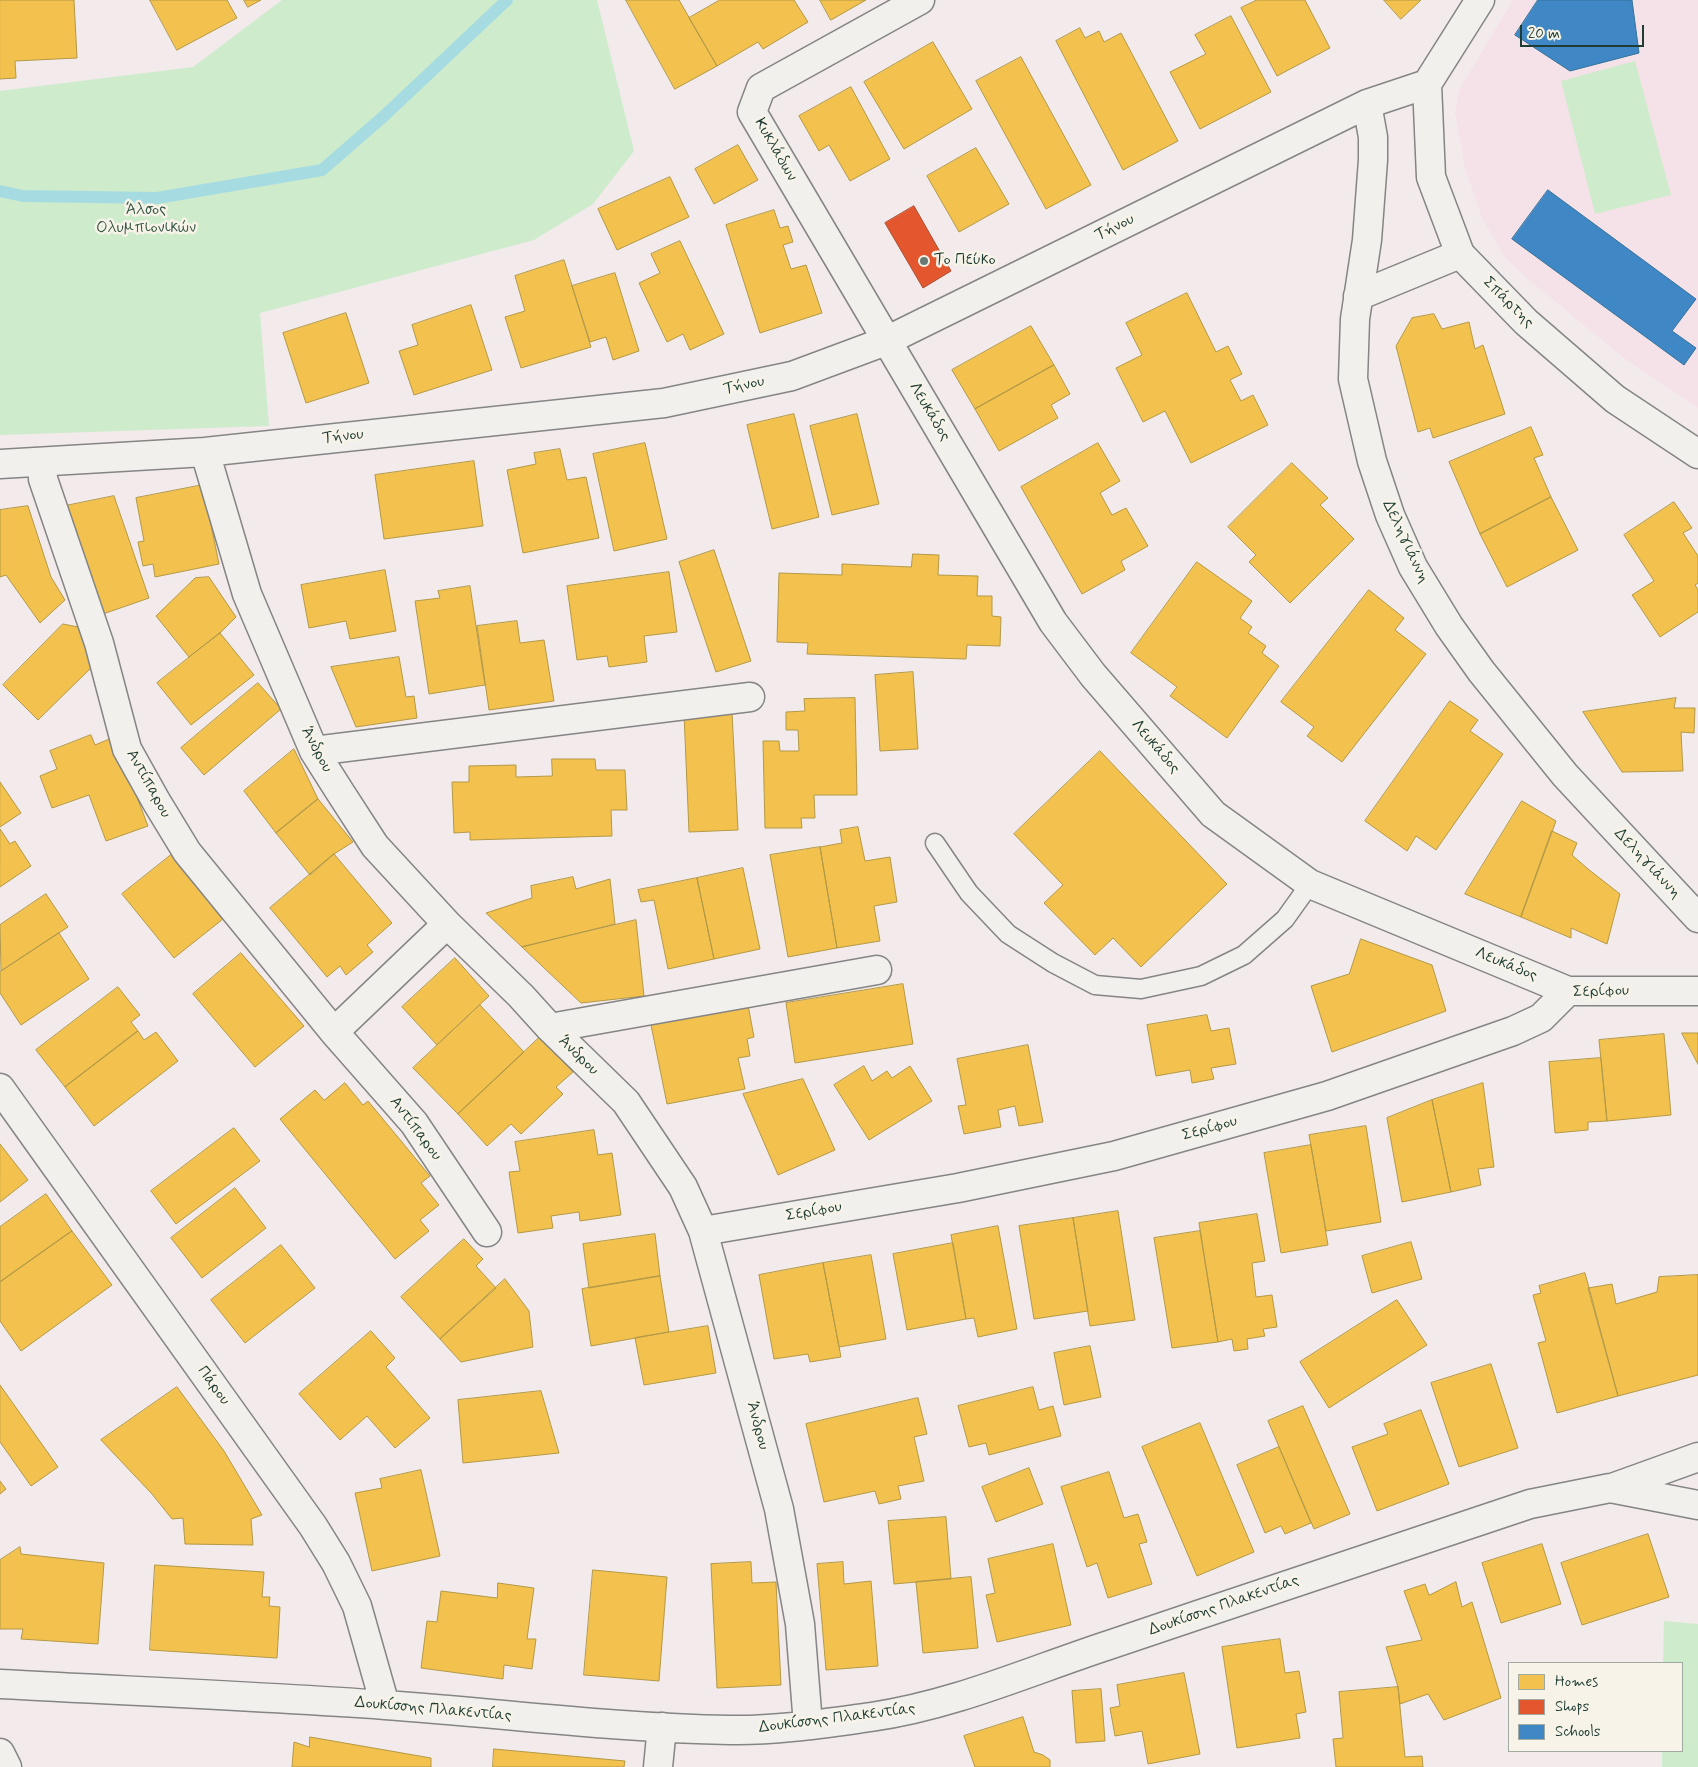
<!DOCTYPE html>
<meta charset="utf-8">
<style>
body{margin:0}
#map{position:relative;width:1698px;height:1767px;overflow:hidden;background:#f3eaeb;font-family:Mynerve,sans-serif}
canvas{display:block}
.legend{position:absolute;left:1508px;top:1662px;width:175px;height:90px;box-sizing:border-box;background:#f7f3e8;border:1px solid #a1aaa0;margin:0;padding:6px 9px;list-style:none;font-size:15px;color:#1f3d34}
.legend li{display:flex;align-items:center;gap:10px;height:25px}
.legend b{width:25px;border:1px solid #a1aaa0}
.scale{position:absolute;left:1520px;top:25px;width:124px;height:22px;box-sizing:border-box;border:2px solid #1f3d34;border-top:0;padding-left:6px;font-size:15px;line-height:18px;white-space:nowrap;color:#1f3d34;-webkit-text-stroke:4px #f7f3e8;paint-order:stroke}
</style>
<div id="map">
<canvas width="1698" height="1767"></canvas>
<ul class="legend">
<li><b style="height:14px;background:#f2c14e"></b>Homes</li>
<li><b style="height:14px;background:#e4572e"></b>Shops</li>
<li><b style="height:14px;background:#3f88c5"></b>Schools</li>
</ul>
<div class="scale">20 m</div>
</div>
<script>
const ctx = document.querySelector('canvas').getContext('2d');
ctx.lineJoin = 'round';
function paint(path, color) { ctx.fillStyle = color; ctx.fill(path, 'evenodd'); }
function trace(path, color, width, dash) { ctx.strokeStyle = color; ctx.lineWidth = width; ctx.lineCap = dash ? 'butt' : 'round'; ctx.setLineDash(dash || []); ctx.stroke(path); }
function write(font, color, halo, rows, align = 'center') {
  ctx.font = font + ' Mynerve,sans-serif'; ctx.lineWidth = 5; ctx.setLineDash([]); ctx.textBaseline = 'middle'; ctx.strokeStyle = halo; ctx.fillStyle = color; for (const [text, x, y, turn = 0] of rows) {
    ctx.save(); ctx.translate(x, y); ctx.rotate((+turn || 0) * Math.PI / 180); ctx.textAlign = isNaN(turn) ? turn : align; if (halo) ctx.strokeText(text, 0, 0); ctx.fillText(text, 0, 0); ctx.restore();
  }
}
paint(new Path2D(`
 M1513,0H1698V408L1625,359L1528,279L1505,258L1482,218L1465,168L1455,113L1459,90Z`), '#f5e2e9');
paint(new Path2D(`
 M282,0H597L634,151L593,204L534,240L260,313L269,426L0,435V91L193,67Z
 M1635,61L1671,195L1595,214L1561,81Z
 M1664,1621L1698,1624V1767H1662V1751H1682V1663H1663Z`), '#ceebcc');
const homes = new Path2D(`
 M0,0H74L77,58L15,61L16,78L0,79Z
 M150,0H227L237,18L177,50Z
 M244,0H261L248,7Z
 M626,0H679L717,66L675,89Z
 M720,0H794L808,22L763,49L758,42L717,66L689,18Z
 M820,0H866L831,20Z
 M1257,0H1305L1330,48L1277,76L1241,8Z
 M1384,0H1421L1401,19Z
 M1231,16L1271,92L1200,129L1170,72L1206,54L1195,35Z
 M1080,28L1085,38L1099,31L1104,42L1121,33L1178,141L1123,170L1056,41Z
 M933,42L972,109L904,149L864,82Z
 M1021,57L1091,185L1046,209L976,81Z
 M851,87L890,159L850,181L829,145L819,151L799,116Z
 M738,145L758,180L714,204L695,169Z
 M976,148L1009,204L959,232L927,176Z
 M670,177L689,217L617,250L598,209Z
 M774,210L780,228L788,226L793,242L783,245L791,269L806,265L822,313L760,333L726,225Z
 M680,241L724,334L690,350L683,334L667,342L639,283L660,273L651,254Z
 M564,260L591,347L521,368L505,317L525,311L515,276Z
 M615,273L639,351L613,360L606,337L590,342L572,286Z
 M1187,293L1216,352L1228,346L1242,374L1230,380L1241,401L1253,395L1268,425L1191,463L1165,411L1143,422L1116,368L1142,355L1126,323Z
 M471,305L492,370L414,395L399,351L418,345L412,325Z
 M346,313L369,383L306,403L283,333Z
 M1434,314L1442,329L1469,322L1475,349L1483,345L1505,414L1433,438L1430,428L1418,432L1396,346L1412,318Z
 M1031,326L1054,365L975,409L952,370Z
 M1054,365L1070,394L1051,405L1058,418L999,451L975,409Z
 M794,414L819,517L772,529L747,425Z
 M857,414L879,504L832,515L810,426Z
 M1531,427L1543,455L1534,458L1551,497L1480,534L1449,462Z
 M645,443L667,539L614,551L593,454Z
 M1098,443L1120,481L1100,493L1112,515L1126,508L1148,546L1121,561L1125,570L1082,594L1021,487Z
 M560,449L567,480L586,477L599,538L523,553L507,470L536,464L534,453Z
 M474,461L483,526L384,539L375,475Z
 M1292,463L1328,498L1320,505L1354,539L1290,603L1249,562L1256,555L1228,527Z
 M203,485L219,564L155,577L153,564L143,566L138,542L144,541L136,498Z
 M114,496L149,598L103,614L65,506Z
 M1551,497L1578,550L1507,587L1480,534Z
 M1674,502L1692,528L1683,533L1698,556V583L1695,585L1698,590V612L1660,637L1632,595L1654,581L1624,535Z
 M28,506L51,577L65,600L40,623L6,575L0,577V510Z
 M714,550L751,661L716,672L679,562Z
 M913,554L939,555L938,575L978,576L977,596H992V616L1001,617L1000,646L967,645L966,659L807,654L808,643L777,642L779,573L842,575V564L911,567Z
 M1197,562L1252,601L1240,618L1252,627L1248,633L1266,646L1262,653L1279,666L1227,738L1170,696L1177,687L1131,653Z
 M385,570L396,631L350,639L346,621L309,628L301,585Z
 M669,572L677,632L644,636L647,662L609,667L607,656L577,660L567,586Z
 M209,577L236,617L220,633L189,657L156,616L195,578Z
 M470,586L485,685L429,694L415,601L440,598L438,591Z
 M1369,590L1404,618L1395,630L1426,654L1342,762L1307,736L1314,727L1281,702Z
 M517,621L520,643L544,640L554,701L489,710L477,626Z
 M63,624L83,628L94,665L38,720L3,685Z
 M220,633L254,675L191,725L157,683Z
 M399,657L406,697L414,696L417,718L356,727L331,667Z
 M913,672L918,749L880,751L875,675Z
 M258,683L281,709L204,775L181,748Z
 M855,698L857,795H814L815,818H801L802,828H765L763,741H779L780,751H799L798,730H786V712L805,711L804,699Z
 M1676,698L1674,708H1695L1694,733L1681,732L1683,771L1622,772L1583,712Z
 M1450,701L1478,720L1470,731L1503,754L1436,850L1416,836L1407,851L1365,821Z
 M732,712L738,830L689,832L684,713Z
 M91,735L95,745L114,737L148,826L106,841L89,795L52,808L40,776L57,769L50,751Z
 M294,749L318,799L276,833L244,791Z
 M1100,751L1227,884L1141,967L1113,938L1095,955L1044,903L1063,885L1014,834Z
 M552,759H595L596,770H625L627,810H611L612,836L470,840V832L454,833L452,782H469V766L516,765V777L552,776Z
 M0,782L21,813L0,827Z
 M318,799L353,842L334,854L310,875L276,833Z
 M1522,801L1556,821L1521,917L1465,894Z
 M858,827L865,861L890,857L897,902L874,906L880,941L837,948L820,847L842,843L840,830Z
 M0,829L10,844L15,841L31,866L0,887Z
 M1552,831L1577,843L1572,855L1588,869L1620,894L1607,944L1571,928V938L1521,917Z
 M820,847L837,948L788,957L770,855Z
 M334,854L392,923L367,945L373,952L346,975L340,966L327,977L270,908Z
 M171,855L223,919L174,958L122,894Z
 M743,868L760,949L714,959L697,878Z
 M573,877L576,889L610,879L615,924L522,947L486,913L532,898L531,886Z
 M697,878L714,959L668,969L654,900L641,902L638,890Z
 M46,894L68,927L1,971L0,925Z
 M636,920L644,996L581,1003L522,947Z
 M59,933L89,979L21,1025L0,993V972Z
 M1361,939L1432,965L1446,1011L1332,1052L1311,986L1349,974Z
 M241,953L304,1026L255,1067L193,994Z
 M455,958L489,996L437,1045L402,1007Z
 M903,984L913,1044L795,1063L786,1003Z
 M118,987L140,1015L131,1022L138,1031L65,1087L36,1050Z
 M480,1005L524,1052L458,1114L413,1068Z
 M748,1005L754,1037L747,1039L750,1056L738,1058L745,1089L667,1104L651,1025Z
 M1207,1015L1211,1031L1229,1028L1236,1064L1211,1068L1214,1079L1192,1083L1190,1070L1156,1076L1147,1025Z
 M138,1031L144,1040L156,1032L178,1061L94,1126L65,1087Z
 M1682,1033H1698V1064Z
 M1664,1034L1671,1115L1607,1121L1599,1040Z
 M540,1037L573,1072L556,1087L563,1094L521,1134L511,1124L487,1146L458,1114Z
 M1028,1045L1043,1122L1019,1126L1015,1106L998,1110L1001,1127L964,1134L958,1106L966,1105L957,1059Z
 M1601,1058L1607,1121L1588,1122V1130L1555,1133L1549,1062Z
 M864,1066L872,1081L887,1071L892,1078L910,1066L932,1101L869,1140L834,1085Z
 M803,1079L835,1150L778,1175L743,1094Z
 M345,1083L363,1105L368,1101L430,1176L421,1183L439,1205L420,1220L429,1231L395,1259L280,1119L315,1090L324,1100Z
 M1483,1083L1494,1167L1478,1169L1481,1185L1451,1192L1432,1100Z
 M1432,1100L1451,1192L1402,1202L1387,1118Z
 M1366,1126L1381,1222L1326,1231L1309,1135Z
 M234,1128L260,1161L176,1224L151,1191Z
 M594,1130L598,1155L612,1153L621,1215L580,1221L579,1212L551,1216L553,1228L518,1233L509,1172L520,1171L515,1142Z
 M0,1144L28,1180L0,1202Z
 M1311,1145L1328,1245L1281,1253L1264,1153Z
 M235,1188L266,1228L202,1278L171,1238Z
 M46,1194L72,1231L0,1282V1227Z
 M1118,1211L1135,1320L1090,1326L1073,1218Z
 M1257,1214L1265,1261L1252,1263L1256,1297L1272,1295L1277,1327L1263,1329L1265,1336L1247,1339L1248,1349L1234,1351L1232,1339L1218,1342L1199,1223Z
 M1073,1218L1088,1311L1034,1319L1019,1226Z
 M998,1226L1017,1329L978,1337L974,1318L966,1319L951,1235Z
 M72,1231L112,1285L21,1351L0,1321V1282Z
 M1200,1231L1218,1342L1172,1348L1154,1238Z
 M655,1234L660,1276L589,1288L583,1244Z
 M464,1239L483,1259L476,1266L496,1288L440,1339L401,1297Z
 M1411,1242L1422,1279L1372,1293L1362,1256Z
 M953,1243L966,1319L907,1330L893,1254Z
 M281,1245L315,1288L245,1343L211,1300Z
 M871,1255L886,1339L839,1347L823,1263Z
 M823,1263L841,1357L810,1362L808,1354L774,1359L759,1275Z
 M1585,1273L1618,1396L1557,1413L1538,1343L1546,1341L1533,1295L1541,1293L1539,1286Z
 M1698,1275V1375L1618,1396L1588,1288L1612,1284L1616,1304L1657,1292L1659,1277Z
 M660,1276L669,1332L591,1346L582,1289Z
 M505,1279L529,1311L533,1347L461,1362L440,1339Z
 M1397,1300L1427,1345L1329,1408L1300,1362Z
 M708,1326L716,1373L644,1385L635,1338Z
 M371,1331L395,1358L386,1367L430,1418L395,1448L367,1416L340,1440L299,1394Z
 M1090,1346L1101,1397L1064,1405L1054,1353Z
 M1491,1364L1518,1448L1459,1467L1431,1383Z
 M0,1385L58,1467L31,1486L0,1442Z
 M177,1387L224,1451L262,1515L251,1519L253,1545L185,1544L183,1518L172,1519L152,1494L101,1440Z
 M1033,1387L1039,1410L1053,1406L1061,1436L989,1455L986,1443L969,1447L958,1406Z
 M541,1391L559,1453L463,1463L458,1400Z
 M918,1398L927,1434L914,1437L924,1481L898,1486L901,1499L879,1504L875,1491L824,1502L806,1424Z
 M1303,1406L1350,1514L1314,1529L1268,1421Z
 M1421,1410L1449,1484L1377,1511L1352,1447L1388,1434L1384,1424Z
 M1200,1423L1254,1552L1197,1576L1142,1447Z
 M1279,1447L1311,1523L1285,1534L1281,1526L1265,1533L1237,1465Z
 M1029,1468L1043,1504L996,1522L982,1487Z
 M421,1470L440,1556L372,1571L355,1493L382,1488L380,1479Z
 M1109,1472L1124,1518L1138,1514L1147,1542L1139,1544L1152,1584L1108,1598L1097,1563L1087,1567L1061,1487Z
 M0,1481L6,1489L0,1494Z
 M946,1517L951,1579L894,1584L888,1521Z
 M1648,1534L1669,1597L1582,1625L1561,1563Z
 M1053,1544L1071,1625L997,1642L986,1595L995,1593L988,1559Z
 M1542,1544L1561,1604L1501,1623L1482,1563Z
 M20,1547L21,1554L104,1563L98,1644L21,1639L23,1629H0V1560Z
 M751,1562L752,1583L776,1582L781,1685L717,1688L711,1564Z
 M843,1562L844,1584L871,1581L878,1666L826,1670L817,1564Z
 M155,1565L264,1572L262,1597H270L269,1606L280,1607L277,1658L150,1650Z
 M593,1570L667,1577L659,1681L584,1675Z
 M971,1577L978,1648L923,1653L916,1582Z
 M1456,1582L1462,1607L1472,1602L1501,1698L1444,1720L1428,1694L1400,1704L1398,1687L1386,1647L1422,1640L1404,1591L1425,1584L1429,1595Z
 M498,1583L534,1588L527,1639H536L532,1669L504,1665L503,1679L421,1668L427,1621L437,1622L441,1591L497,1598Z
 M1280,1639L1285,1673L1299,1671L1306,1712L1296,1714L1300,1738L1237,1748L1222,1647Z
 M1184,1673L1200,1754L1148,1764L1142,1731L1115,1736L1110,1708L1120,1706L1117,1685Z
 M1398,1687L1405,1757L1422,1756L1423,1767H1336L1333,1739L1343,1738L1339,1692Z
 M1101,1689L1105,1741L1076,1743L1072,1691Z
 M1023,1717L1034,1752L1043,1755L1050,1760V1767H975L964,1736Z
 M310,1737L431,1758V1767H292L294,1742L309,1747Z
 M494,1749L625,1761L624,1767H493Z`);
paint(homes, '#f2c14e');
trace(homes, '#b39946', 1);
const shops = new Path2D(`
 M914,206L951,271L923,288L885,223Z`);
paint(shops, '#e4572e');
trace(shops, '#a94f30', 1);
const schools = new Path2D(`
 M1538,0H1632L1639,53L1570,71L1515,35Z
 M1548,190L1696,299L1672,331L1696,348L1684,365L1512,239Z`);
paint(schools, '#3f88c5');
trace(schools, '#35729a', 1);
trace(new Path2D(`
 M0,191L23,196L157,198L322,170L384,116L507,0`), '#a6dce1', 12);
const lane = new Path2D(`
 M935,843L969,893L1008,934L1053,963L1095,985L1141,989L1201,976L1244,955L1285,919L1310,884`);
const street = new Path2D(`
 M920,0L761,88L752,112L1053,622L1093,675L1213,814L1310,884L1568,991
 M1427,84L1431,177L1460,254L1526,322L1615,399L1698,454
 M1427,84L1480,0
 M1367,104L1373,137V160L1367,240L1355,319L1353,379L1372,461L1390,515L1413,567L1449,626L1481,671L1565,775L1698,918
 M1358,296L1460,254
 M205,452L247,594L314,751L340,792L375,846L447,924L521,996L550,1028L626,1102L683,1187L703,1231L779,1509L800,1624L808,1725
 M42,462L43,479L99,643L127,749L156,801L187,852L334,1032L414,1123L487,1232
 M0,464L205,452L664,403L792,376L886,341L1367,104L1427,84
 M314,751L750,697
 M550,1028L877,970
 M334,1032L447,924
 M0,1088L313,1526L336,1563L357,1606L385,1705
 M703,1231L958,1188L1114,1156L1327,1096L1513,1031L1541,1018L1568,991H1698
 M1612,1488L1698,1457
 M0,1684C128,1691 257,1696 385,1705C500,1713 615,1728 730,1730C775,1731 827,1723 871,1717C955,1705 1032,1670 1112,1644C1251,1597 1390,1551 1530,1504L1610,1488L1698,1505
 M0,1753L7,1767
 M658,1767L662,1727`);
trace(lane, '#848584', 21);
trace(street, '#848584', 31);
trace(lane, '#f2f0ed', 18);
trace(street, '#f2f0ed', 28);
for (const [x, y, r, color] of [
 [924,261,5,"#697a74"]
]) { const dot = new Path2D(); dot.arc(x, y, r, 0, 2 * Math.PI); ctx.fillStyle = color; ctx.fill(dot); trace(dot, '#f7f3e8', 2); }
write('16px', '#1f3d34', '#f7f3e8', [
 ["Κυκλάδων",775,150,60],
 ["Τήνου",1115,228,-26],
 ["Σπάρτης",1508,303,45],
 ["Τήνου",744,386,-12],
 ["Λευκάδος",929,412,59],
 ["Τήνου",343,437,-6],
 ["Δεληγιάννη",1405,542,65],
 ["Λευκάδος",1155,747,49],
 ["Άνδρου",316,750,62],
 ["Αντίπαρου",148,784,61],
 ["Δεληγιάννη",1647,864,47],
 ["Λευκάδος",1506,965,22],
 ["Σερίφου",1601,992,-2],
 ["Άνδρου",578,1056,44],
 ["Αντίπαρου",415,1129,53],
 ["Σερίφου",1210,1129,-16],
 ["Σερίφου",814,1212,-10],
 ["Πάρου",213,1386,54],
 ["Άνδρου",757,1426,75],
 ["Δουκίσσης Πλακεντίας",1224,1606,-19],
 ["Δουκίσσης Πλακεντίας",433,1710,5],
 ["Δουκίσσης Πλακεντίας",837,1719,-7]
]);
write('16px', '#355747', '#f7f3e8', [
 ["Άλσος",146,211],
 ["Ολυμπιονικών",146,229]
]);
write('16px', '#1f3d34', '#f7f3e8', [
 ["Το Πεύκο",934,261]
], 'left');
</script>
